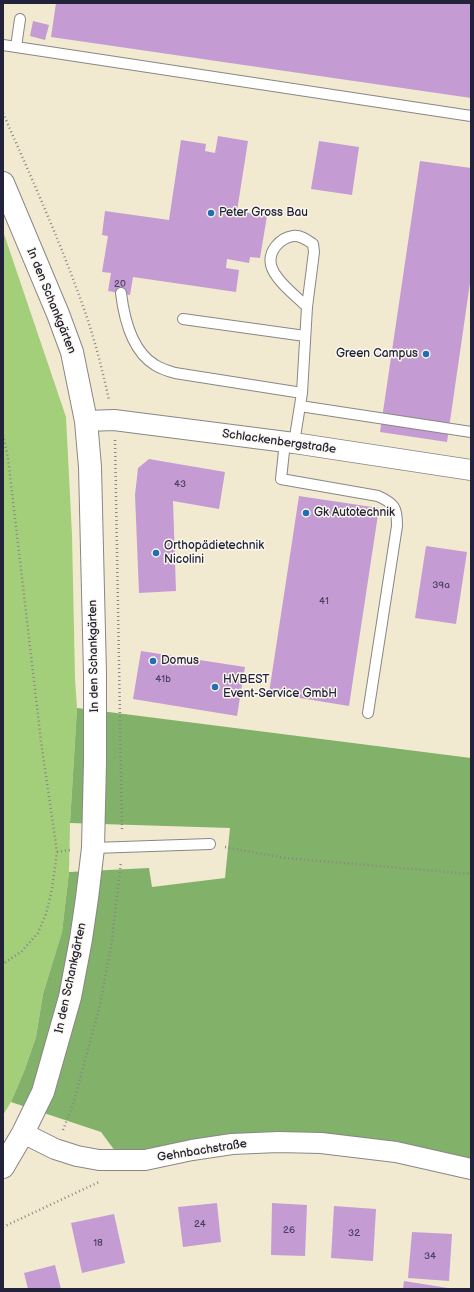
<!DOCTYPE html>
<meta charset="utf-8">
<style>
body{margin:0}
#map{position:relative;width:474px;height:1292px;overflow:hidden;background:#f1ead0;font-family:"Balsamiq Sans",sans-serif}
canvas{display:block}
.frame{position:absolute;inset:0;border:4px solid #22223b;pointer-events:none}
</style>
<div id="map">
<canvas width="474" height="1292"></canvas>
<div class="frame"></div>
</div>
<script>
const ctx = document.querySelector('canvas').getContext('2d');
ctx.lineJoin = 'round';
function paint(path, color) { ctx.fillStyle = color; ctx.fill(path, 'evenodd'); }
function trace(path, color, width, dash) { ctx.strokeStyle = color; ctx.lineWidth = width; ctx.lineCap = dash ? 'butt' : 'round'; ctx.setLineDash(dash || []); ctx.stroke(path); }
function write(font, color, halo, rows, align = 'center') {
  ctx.font = font + ' "Balsamiq Sans",sans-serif'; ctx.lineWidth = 3; ctx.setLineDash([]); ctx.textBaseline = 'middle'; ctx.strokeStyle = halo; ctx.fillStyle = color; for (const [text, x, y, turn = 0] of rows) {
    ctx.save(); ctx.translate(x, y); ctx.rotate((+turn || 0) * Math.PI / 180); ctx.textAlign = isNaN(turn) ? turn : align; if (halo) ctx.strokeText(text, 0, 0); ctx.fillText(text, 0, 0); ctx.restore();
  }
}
paint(new Path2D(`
 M3,231L66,417L72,535L75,679L77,708L70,823L69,872L62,932L43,994L36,1037L25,1069L11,1102L3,1115Z`), '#a3ce7a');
paint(new Path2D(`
 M77,708L471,758V1166L395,1148L118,1155L101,1132L11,1102L25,1069L36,1037L43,994L62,932L69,872L149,868L152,887L225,878L230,828L70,823Z`), '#82b16a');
paint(new Path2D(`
 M56,3H471V98L51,37Z
 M33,21L49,25L45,40L30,36Z
 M218,136L248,141L237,211L267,216L260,258L250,257L249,263L227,259L226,268L239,270L236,292L133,277L130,295L108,291L111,273L102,272L108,236L102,235L105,211L169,220L181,140L206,144L205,151L215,153Z
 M319,141L359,147L352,195L311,189Z
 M420,161L471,168V276L447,442L380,432Z
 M149,459L225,472L219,509L173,501L176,591L139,593L135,495L138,468Z
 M299,496L379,508L349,706L269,693Z
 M426,546L467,552L456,624L415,618Z
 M141,651L245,667L237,716L133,699Z
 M217,1203L221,1242L183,1247L178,1207Z
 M272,1203L307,1205L305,1256L271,1255Z
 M334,1206L376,1209L373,1261L331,1258Z
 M114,1214L125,1263L82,1273L71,1223Z
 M412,1232L452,1234L449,1281L408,1278Z
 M55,1265L61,1289H28L24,1273Z
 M404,1281L448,1288V1289H403Z`), '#c49cd3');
const service = new Path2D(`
 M3,45L471,116
 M16,47L20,19
 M121,293C124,318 132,351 155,365C161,369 168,371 175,373L302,393
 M183,319L305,336
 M300,406L471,432
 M285,442L281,479L378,496C395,504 397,507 397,526L368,713
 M294,443L302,393L307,307L314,252L313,244C307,240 301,235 293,236C280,238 268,251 271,265C274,279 296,296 307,307
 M93,848L210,844`);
const minor = new Path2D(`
 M86,421L114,420L294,443L471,470
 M23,1133L55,1149L77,1156L99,1160H145L192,1150L232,1144L278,1142L321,1143L396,1152L471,1169`);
const tertiary = new Path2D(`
 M3,183L58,314L72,352L86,421L90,467L95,674V762L93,848L87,898L81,939L70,997L43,1092L23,1133L3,1167`);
trace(service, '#8a8686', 12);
trace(minor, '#8a8686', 22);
trace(tertiary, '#8a8686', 24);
trace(new Path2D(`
 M3,113C31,177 60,241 83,306C94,337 102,368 109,400
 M3,435L8,458L41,741L57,852L52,889L46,914L38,933L22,951L3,964
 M115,440L122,831
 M225,847L285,858L471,874
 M57,852L70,850
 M63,1130L74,1101L100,1005L111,947L121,862
 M3,1227L99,1182`), '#8a8686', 2.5, [1, 3]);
trace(service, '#fff', 10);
trace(minor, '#fff', 20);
trace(tertiary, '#fff', 22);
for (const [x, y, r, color] of [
 [211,213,4,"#1f6fb2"],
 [426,354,4,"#1f6fb2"],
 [306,513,4,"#1f6fb2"],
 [156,553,4,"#1f6fb2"],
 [153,661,4,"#1f6fb2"],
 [215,687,4,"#1f6fb2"]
]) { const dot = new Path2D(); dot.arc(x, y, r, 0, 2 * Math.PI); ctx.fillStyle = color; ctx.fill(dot); trace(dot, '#fbf7ec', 1.5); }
write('10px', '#4a4061', null, [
 ["20",120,284],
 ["43",180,484],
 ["39a",441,585],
 ["41",324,601],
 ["41b",163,679],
 ["24",200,1224],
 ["26",289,1230],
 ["32",354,1233],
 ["18",98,1243],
 ["34",430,1256]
]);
write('12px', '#22223b', '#fbf7ec', [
 ["Peter Gross Bau",219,213],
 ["Green Campus",418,354,"right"],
 ["Gk Autotechnik",314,513],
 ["Orthopädietechnik",164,546],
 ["Nicolini",164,560],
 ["Domus",161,661],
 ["HVBEST",223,680],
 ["Event-Service GmbH",223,694]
], 'left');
write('12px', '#22223b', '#fbf7ec', [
 ["In den Schankgärten",51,301,68],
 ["Schlackenbergstraße",279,442,8],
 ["In den Schankgärten",94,656,-91],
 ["In den Schankgärten",71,978,-78],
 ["Gehnbachstraße",202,1151,-9]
]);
</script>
